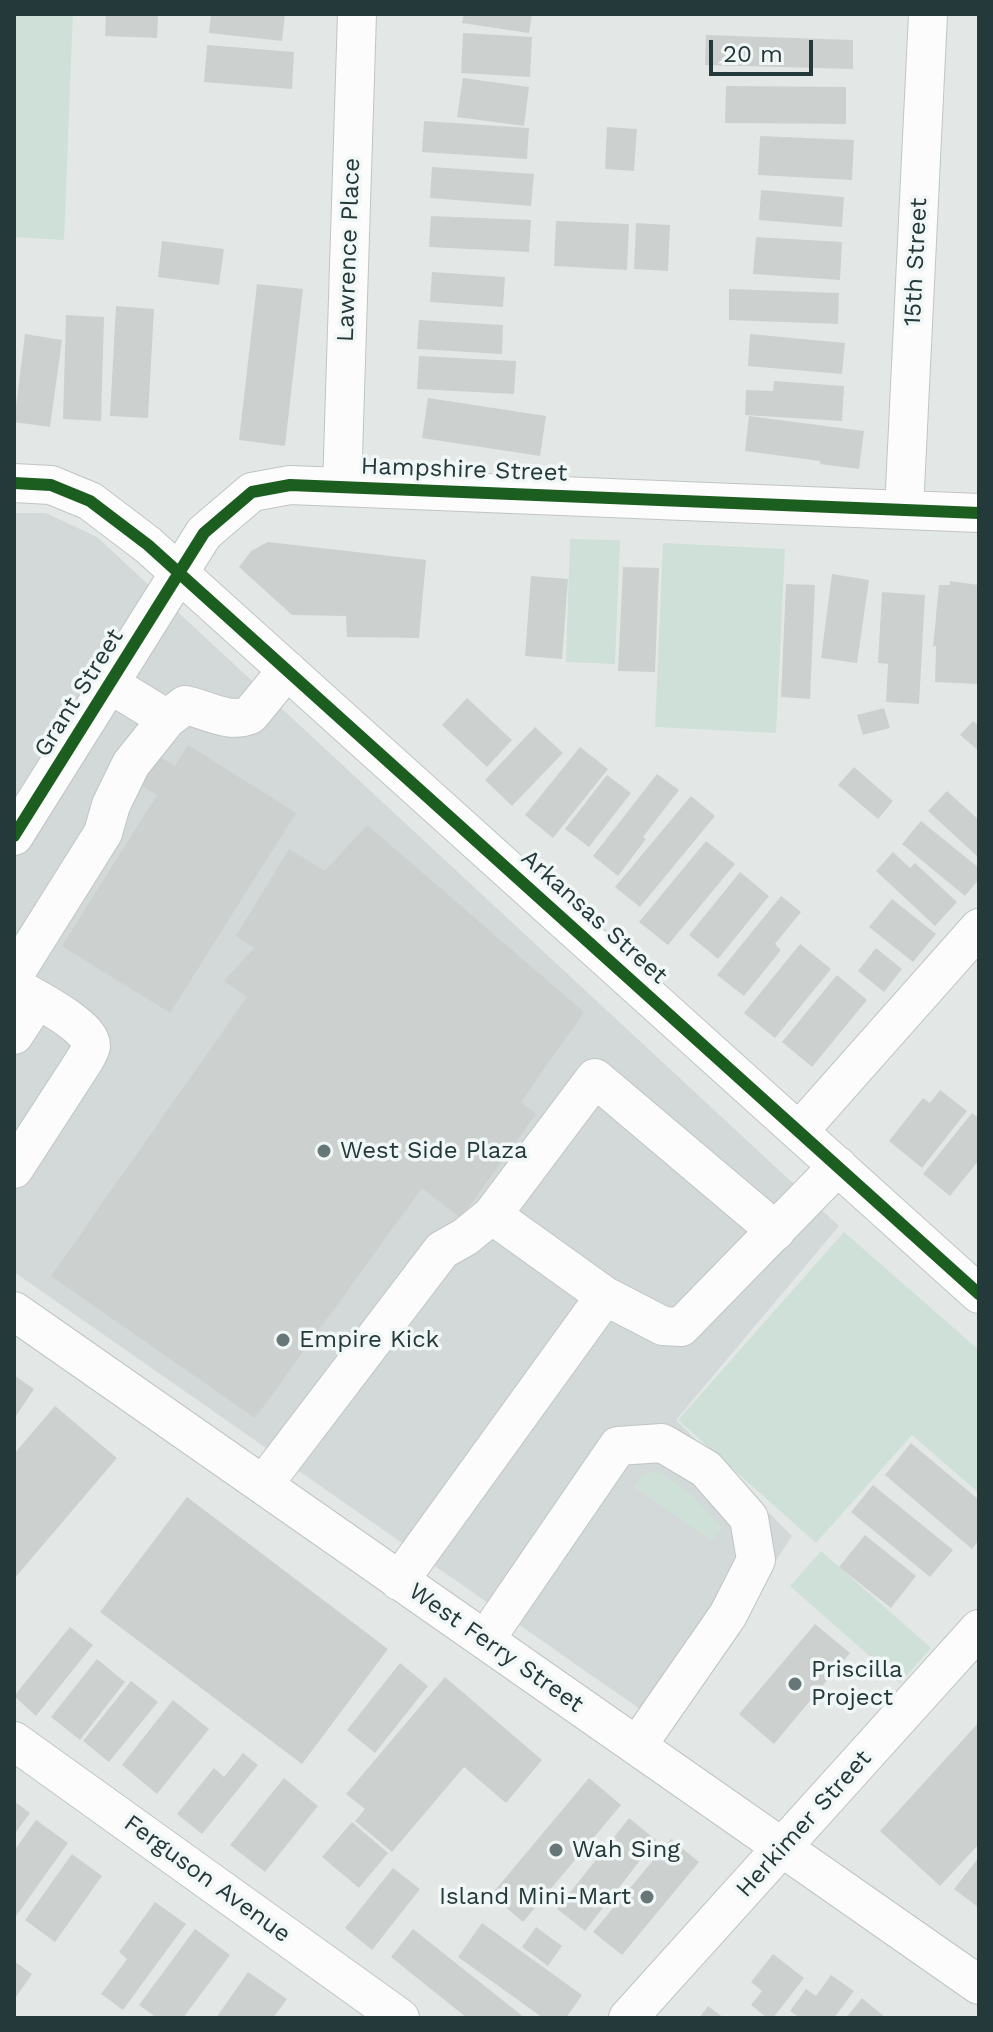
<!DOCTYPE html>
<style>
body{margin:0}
#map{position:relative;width:993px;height:2032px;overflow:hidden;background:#e3e8e7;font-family:"Work Sans",sans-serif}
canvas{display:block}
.frame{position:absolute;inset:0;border:16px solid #243939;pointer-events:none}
.scale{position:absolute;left:709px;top:40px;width:104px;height:36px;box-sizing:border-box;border:4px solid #243939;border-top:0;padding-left:10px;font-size:24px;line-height:28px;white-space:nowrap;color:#243939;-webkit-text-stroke:6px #f1f7f6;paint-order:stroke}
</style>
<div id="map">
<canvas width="993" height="2032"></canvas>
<div class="frame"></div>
<div class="scale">20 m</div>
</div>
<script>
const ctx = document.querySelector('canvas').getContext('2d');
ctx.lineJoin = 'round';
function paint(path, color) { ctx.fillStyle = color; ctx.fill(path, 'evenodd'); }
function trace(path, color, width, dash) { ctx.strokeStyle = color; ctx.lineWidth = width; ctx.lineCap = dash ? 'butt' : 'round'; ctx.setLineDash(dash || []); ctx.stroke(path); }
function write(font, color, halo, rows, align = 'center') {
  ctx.font = font + ' "Work Sans",sans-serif'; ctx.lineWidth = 7; ctx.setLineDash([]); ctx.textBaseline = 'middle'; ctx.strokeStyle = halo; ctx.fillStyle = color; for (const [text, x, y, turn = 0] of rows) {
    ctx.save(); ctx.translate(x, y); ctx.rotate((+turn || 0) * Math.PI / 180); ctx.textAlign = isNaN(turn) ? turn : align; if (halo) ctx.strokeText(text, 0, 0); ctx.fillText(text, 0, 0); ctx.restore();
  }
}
paint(new Path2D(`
 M14,513H46L97,537L839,1226L676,1420L792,1536L667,1728L14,1272Z`), '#d2d9d8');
paint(new Path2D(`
 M14,14H73L64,240L14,237Z
 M570,539L620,540L615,664L566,662Z
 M663,543L785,549L776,733L655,727Z
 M844,1232L979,1350V1493L912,1435L816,1543L678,1420Z
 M654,1472L663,1474L694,1497L722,1528L712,1541L634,1487L643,1474Z
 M821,1551L931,1648L900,1683L790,1586Z`), '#cee0d8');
paint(new Path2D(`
 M106,14H158L157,38L105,36Z
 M211,14H285L282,41L209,33Z
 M464,14H532L529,33L462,23Z
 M463,33L532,37L530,77L461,73Z
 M706,35L853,40V69L705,65Z
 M207,45L294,52L292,89L204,82Z
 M463,78L529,87L524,126L457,117Z
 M726,86L846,87V124L725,123Z
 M424,121L529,128L527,159L422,152Z
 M607,127L637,129L634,171L605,169Z
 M760,136L854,140L852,180L758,175Z
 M432,167L534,174L531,206L430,198Z
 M761,190L844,197L842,227L759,220Z
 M431,216L531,220L529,252L429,247Z
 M556,221L629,224L627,270L554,266Z
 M636,223L670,225L668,271L634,269Z
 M756,237L842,242L840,280L753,274Z
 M162,241L224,249L219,285L158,277Z
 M432,272L505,277L503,307L430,302Z
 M257,284L303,289L285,446L239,440Z
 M729,289L839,293L838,324L729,320Z
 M116,306L154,309L148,418L110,416Z
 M66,315L104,317L101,421L63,419Z
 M419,320L503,325L502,354L417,349Z
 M25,334L62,340L50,427L14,422Z
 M750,334L845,343L842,374L748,366Z
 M419,356L516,361L514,394L417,389Z
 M774,381L844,386L842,421L745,415L746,390L773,391Z
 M428,398L546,416L540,456L422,438Z
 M749,416L864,431L859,469L820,464V461L745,451Z
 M268,542L426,560L419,638L347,637L346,616L292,615L239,567L251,551Z
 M623,567L659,568L655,672L618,671Z
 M832,574L869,580L857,663L821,658Z
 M531,576L568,579L562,659L525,656Z
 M950,581L979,585L978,684L935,682L936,646L933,647L939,585H950Z
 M786,584L815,585L810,699L781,697Z
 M882,592L925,595L919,704L886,702L888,664L878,663Z
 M467,698L512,740L487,767L442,725Z
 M884,708L890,728L863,735L857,715Z
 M973,721L979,726V751L960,735Z
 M535,727L563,753L512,806L485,780Z
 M188,745L296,813L170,1013L62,946L157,795L132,780L151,751L175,766Z
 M580,747L608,769L553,838L525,815Z
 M854,767L893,801L878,819L838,785Z
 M657,774L679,790L643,837L646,839L618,876L593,856Z
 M607,775L631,793L589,847L565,829Z
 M947,791L979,820V858L928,811Z
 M691,796L715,816L640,907L615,887Z
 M921,821L979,868V879L965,896L902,844Z
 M367,825L584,1012L521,1102L536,1114L461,1218L422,1188L255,1418L51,1276L247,997L224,981L254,948L236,936L289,849L325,871Z
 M706,841L735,864L668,945L639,922Z
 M893,852L910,868L915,863L957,902L935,926L876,871Z
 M740,872L769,896L718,959L689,935Z
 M781,896L801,912L775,944L781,950L744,996L717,975Z
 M892,899L936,934L913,962L869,927Z
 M800,944L831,969L775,1038L744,1013Z
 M876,948L902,969L884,992L858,971Z
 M837,975L867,1000L812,1067L782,1042Z
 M940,1090L967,1111L922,1168L889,1141L923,1098L930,1103Z
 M972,1113L979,1118V1160L950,1196L923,1174Z
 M14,1375L34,1389L14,1419Z
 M55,1406L117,1458L14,1579V1454Z
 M911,1443L979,1500V1540L972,1549L885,1475Z
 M873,1485L953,1550L930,1577L851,1512Z
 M187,1497L388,1649L302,1764L100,1612Z
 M865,1535L916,1576L891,1608L839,1567Z
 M815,1624L850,1653L774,1744L739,1714Z
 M70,1627L93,1645L36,1716L14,1696Z
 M97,1659L125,1682L80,1740L51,1717Z
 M400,1663L428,1686L375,1753L347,1730Z
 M445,1677L542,1760L506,1803L464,1767L392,1852L355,1821L365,1809L346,1794Z
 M131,1681L158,1702L109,1762L83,1741Z
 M173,1700L209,1729L157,1794L122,1765Z
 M979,1722V1844L940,1886L880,1831Z
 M243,1753L258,1765L202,1834L177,1814L214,1768L224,1777Z
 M284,1778L318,1806L265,1872L230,1845Z
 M589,1778L621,1805L523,1922L491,1895Z
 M14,1801L30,1813L14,1835Z
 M629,1818L656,1840L585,1931L557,1909Z
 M36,1820L68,1843L14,1919V1851Z
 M352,1822L388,1853L359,1888L322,1857Z
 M671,1839L699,1862L622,1955L593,1932Z
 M72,1854L102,1876L55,1942L25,1920Z
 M979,1857V1908L954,1889Z
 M393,1868L420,1889L372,1950L345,1928Z
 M155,1902L186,1924L123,2010L101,1994L127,1959L119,1952Z
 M482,1923L582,1995L566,2018H543L458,1957Z
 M536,1927L562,1946L548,1966L522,1947Z
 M195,1929L230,1955L183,2018H157L139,2005Z
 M413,1929L525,2018H467L391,1957Z
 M773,1954L804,1978L773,2018H767L751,2005L762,1991L751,1982Z
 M14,1961L32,1974L14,2000Z
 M248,1972L287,1999L273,2018H216Z
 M831,1975L854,1991L834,2018H800L790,2011L806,1989L816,1996Z
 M862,1998L886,2018H846Z
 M708,2006L724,2018H699Z`), '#ccd1d0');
const minor = new Path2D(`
 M14,483L51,485L90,501L148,545L979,1294
 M342,487L357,14
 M904,510L928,14
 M110,684L167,719
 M14,836L204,533L252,492L290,485L979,513
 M14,975L103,833L111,805L131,764L167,719L185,705C206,709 228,724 250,715L287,670
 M14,986C30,996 92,1026 91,1046C90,1052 85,1059 82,1064L14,1169
 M14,1035L37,1000
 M799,1131L979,928
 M776,1231L595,1078L492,1215L605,1296L663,1326L681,1327L838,1166
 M14,1311L979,1985
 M263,1485L442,1250L465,1237L492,1215
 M399,1581L605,1296
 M485,1640L618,1446L662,1443L706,1469L749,1518L756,1560L728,1615L637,1746
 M14,1741L400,2018
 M628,2018L979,1629`);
trace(minor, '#c0c5c4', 40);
trace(minor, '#fbfcfb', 38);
trace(new Path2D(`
 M14,483L51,485L90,501L148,545L979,1294
 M14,836L204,533L252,492L290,485L979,513`), '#1b5e20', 12);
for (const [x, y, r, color] of [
 [324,1151,8,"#677676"],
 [283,1340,8,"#677676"],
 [795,1684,8,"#677676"],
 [556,1850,8,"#677676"],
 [647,1897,8,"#677676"]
]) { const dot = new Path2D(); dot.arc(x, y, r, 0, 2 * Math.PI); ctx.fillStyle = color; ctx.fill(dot); trace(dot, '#f1f7f6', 3); }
write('24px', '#243939', '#f1f7f6', [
 ["Lawrence Place",349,250,-88],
 ["15th Street",916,262,-87],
 ["Hampshire Street",464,470,2],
 ["Grant Street",79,693,-58],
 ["Arkansas Street",594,917,42],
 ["West Ferry Street",496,1648,35],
 ["Herkimer Street",804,1824,-48],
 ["Ferguson Avenue",207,1879,36]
]);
write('24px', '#243939', '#f1f7f6', [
 ["West Side Plaza",340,1151],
 ["Empire Kick",299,1340],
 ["Priscilla",811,1670],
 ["Project",811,1698],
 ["Wah Sing",572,1850],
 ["Island Mini-Mart",631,1897,"right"]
], 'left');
</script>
